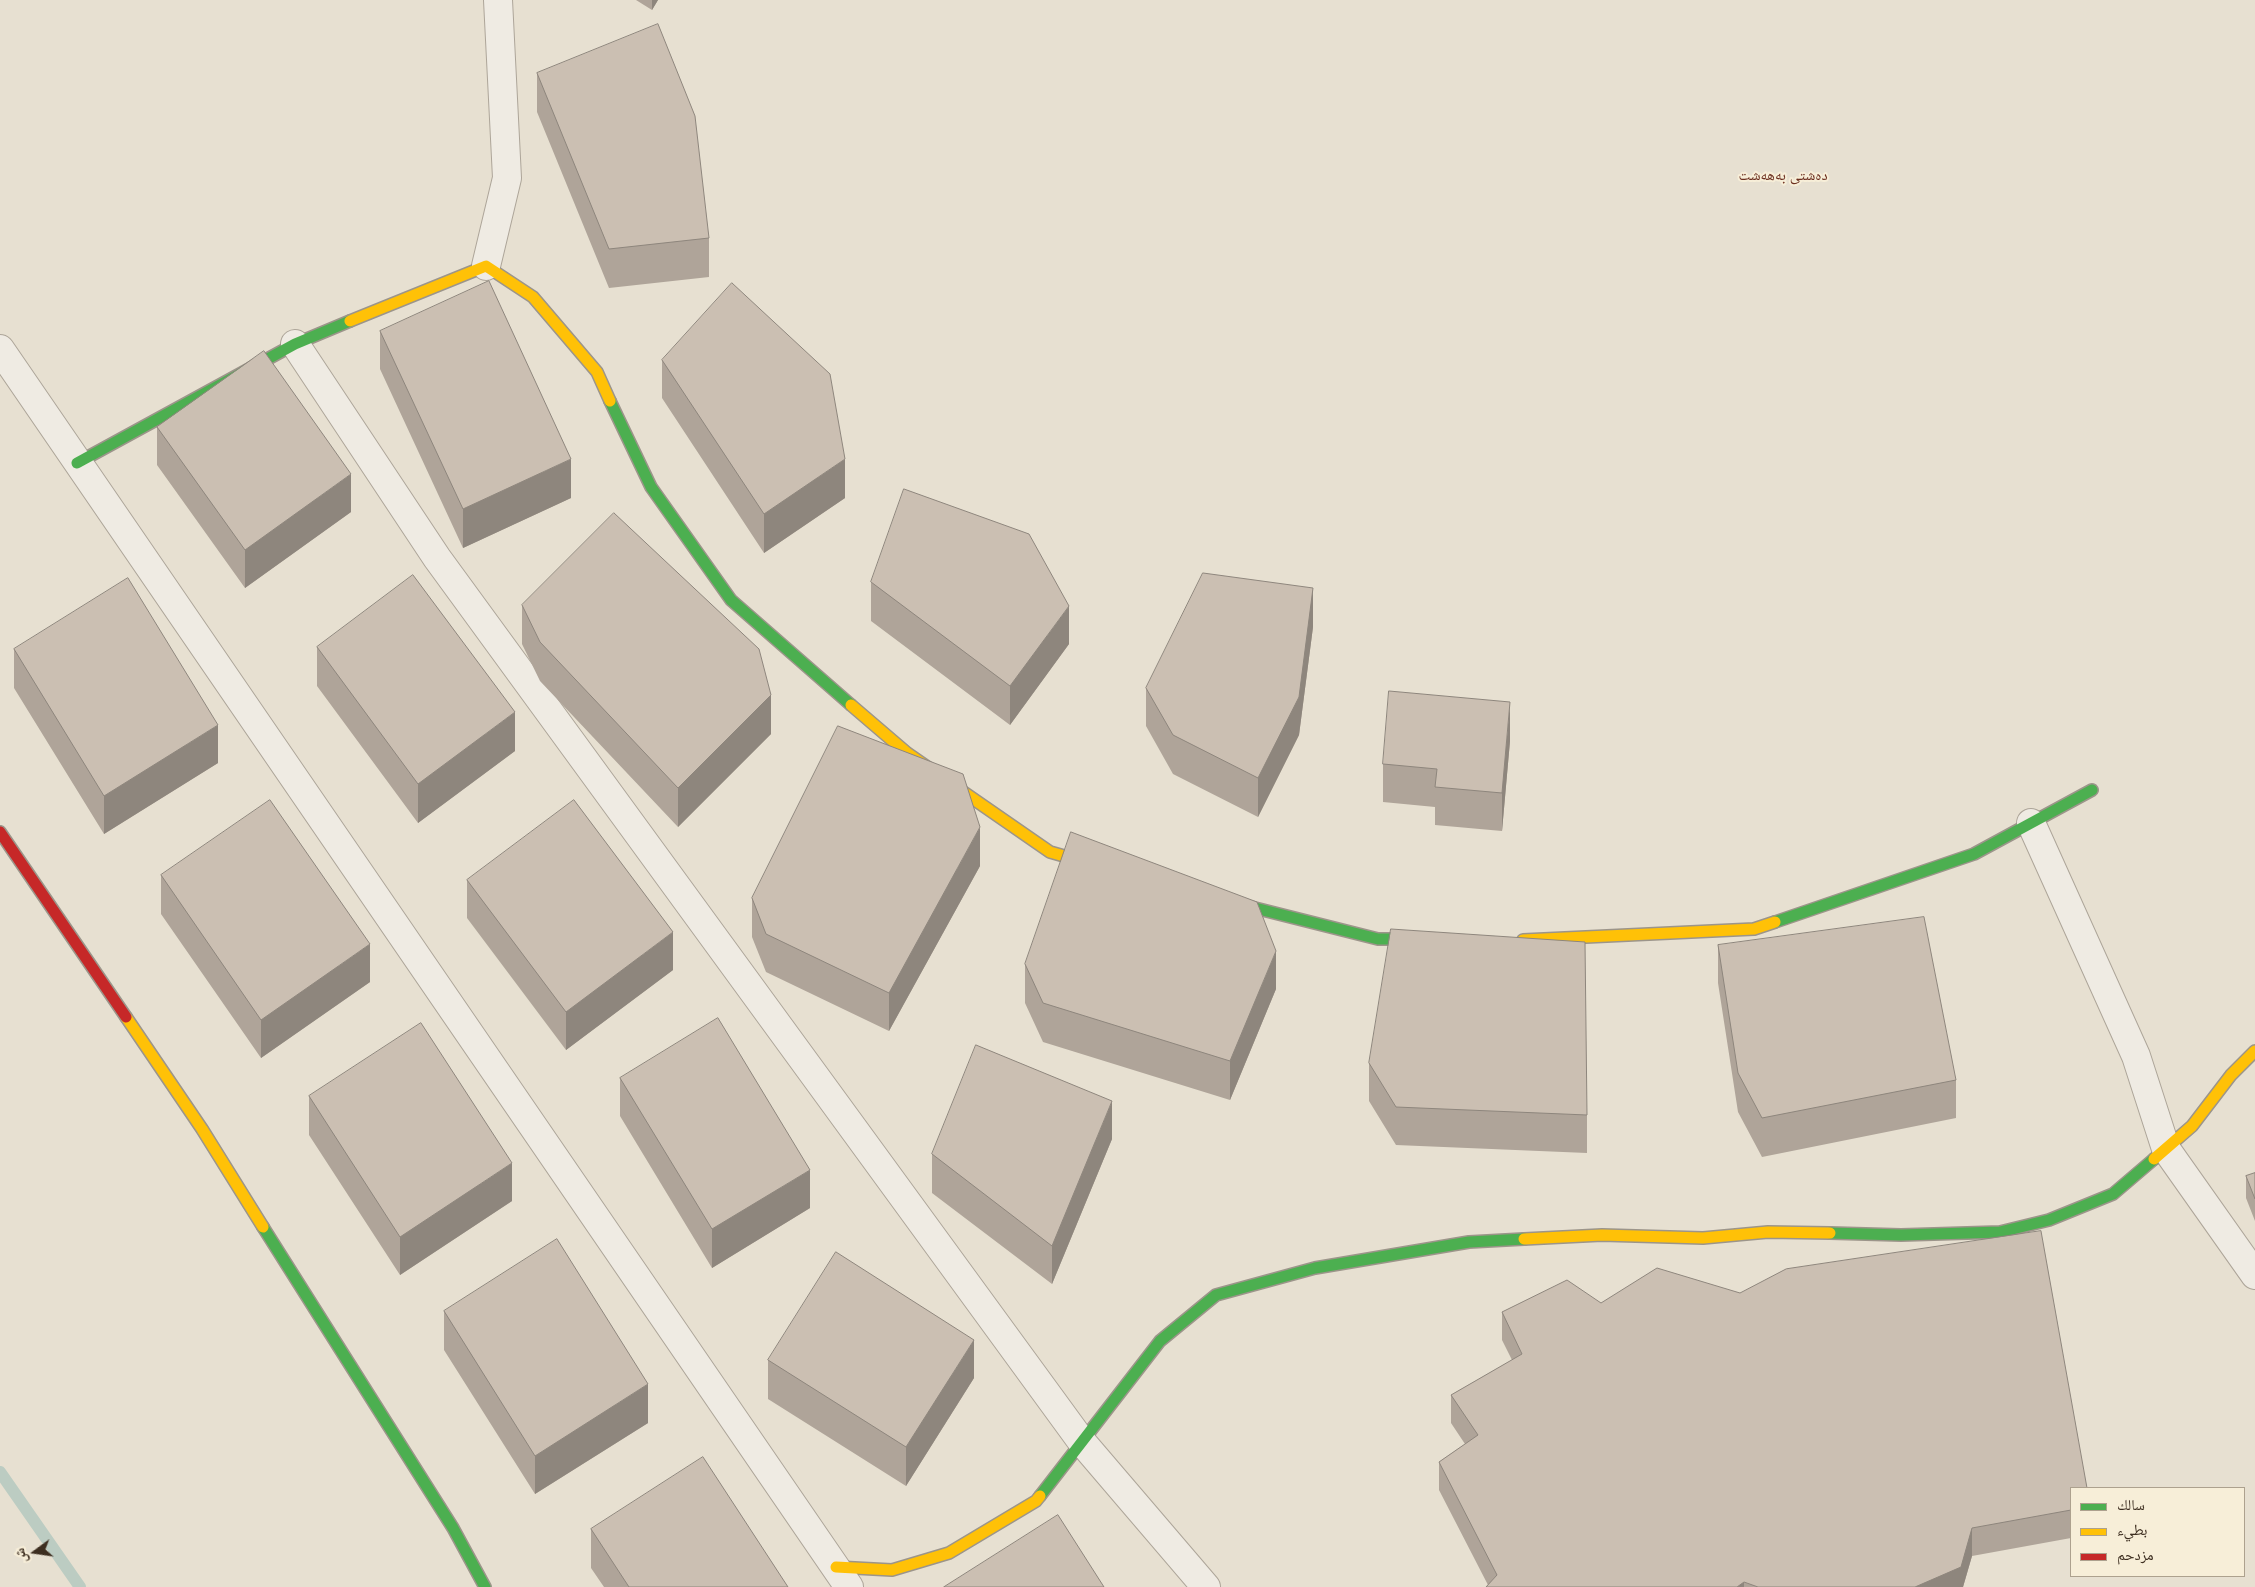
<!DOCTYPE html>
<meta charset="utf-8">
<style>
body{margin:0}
#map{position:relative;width:2255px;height:1587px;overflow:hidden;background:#e7e0d1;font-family:"Noto Serif","Noto Naskh Arabic",serif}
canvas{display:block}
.legend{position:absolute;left:2070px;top:1487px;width:175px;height:90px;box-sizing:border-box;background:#f7eed8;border:1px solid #ada18e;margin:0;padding:6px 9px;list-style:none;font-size:15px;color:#3d2e20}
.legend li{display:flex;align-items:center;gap:10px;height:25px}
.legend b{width:25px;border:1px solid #ada18e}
.north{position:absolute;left:10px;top:1527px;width:50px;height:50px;-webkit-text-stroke:4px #f7eed8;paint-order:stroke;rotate:256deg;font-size:14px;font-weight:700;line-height:20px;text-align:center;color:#3d2e20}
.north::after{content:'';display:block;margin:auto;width:18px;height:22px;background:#3d2e20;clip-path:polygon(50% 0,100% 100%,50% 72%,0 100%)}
</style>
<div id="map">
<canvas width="2255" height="1587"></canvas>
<ul class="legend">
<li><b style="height:6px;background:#4caf50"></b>سالك</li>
<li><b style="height:6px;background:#ffc107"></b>بطيء</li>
<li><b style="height:6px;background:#c62828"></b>مزدحم</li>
</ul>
<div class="north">ش</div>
</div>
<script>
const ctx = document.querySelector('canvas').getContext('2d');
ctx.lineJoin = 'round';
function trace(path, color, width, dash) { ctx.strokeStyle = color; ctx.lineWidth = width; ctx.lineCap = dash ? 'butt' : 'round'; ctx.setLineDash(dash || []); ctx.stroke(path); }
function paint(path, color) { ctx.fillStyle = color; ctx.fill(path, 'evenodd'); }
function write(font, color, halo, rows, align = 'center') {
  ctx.font = font + ' "Noto Serif","Noto Naskh Arabic",serif'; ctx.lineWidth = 4; ctx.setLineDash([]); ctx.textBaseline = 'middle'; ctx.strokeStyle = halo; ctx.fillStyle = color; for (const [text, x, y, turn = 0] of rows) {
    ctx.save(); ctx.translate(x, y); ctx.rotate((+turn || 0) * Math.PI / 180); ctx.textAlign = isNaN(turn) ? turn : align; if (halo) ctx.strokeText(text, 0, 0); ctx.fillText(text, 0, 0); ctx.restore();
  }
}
trace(new Path2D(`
 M0,1472L80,1587`), '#bcccc2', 12);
const street = new Path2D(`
 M486,266L507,178L498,0
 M295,344L437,558L1082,1442L1206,1587
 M0,349L849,1587
 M2031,823L2136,1056L2166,1149L2255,1275`);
const fast = new Path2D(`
 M610,401L651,487L731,600L851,705
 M77,463L295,344L350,321
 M1223,900L1378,939H1427
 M1775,922L1974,854L2092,790
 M263,1227L453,1528L485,1587
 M1830,1233L1901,1235L2000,1232L2049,1220L2113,1194L2154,1159
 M1040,1496L1160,1341L1216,1295L1315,1268L1469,1242L1524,1239`);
const slow = new Path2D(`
 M350,321L486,266L533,297L597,372L610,401
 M851,705L907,753L1050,852L1099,866
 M1523,940L1754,929L1775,922
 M126,1017L202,1129L263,1227
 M2154,1159L2192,1126L2231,1075L2255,1051
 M1524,1239L1602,1235L1703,1238L1768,1232L1830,1233
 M836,1567L892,1570L949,1553L1036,1501L1040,1496`);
const jam = new Path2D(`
 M0,832L126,1017`);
trace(street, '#ada599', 30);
trace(fast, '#9c958a', 14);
trace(slow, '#9c958a', 14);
trace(jam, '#9c958a', 14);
trace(street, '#efebe3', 28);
trace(fast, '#4caf50', 11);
trace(slow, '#ffc107', 11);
trace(jam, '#c62828', 11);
paint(new Path2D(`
 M636,0H658L652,10Z
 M537,73L709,238V277L609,288L537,112Z
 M380,331L571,498L463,548L380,369Z
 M662,360L845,498L764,553L662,398Z
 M157,427L351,512L245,588L157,465Z
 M871,582L1069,644L1010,725L871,621Z
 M522,605L771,734L678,827L540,681L522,644Z
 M1313,627L1299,735L1258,817L1173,774L1146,726V688Z
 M317,647L515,751L418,823L317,686Z
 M14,649L218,763L104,834L14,688Z
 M1510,741L1502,831L1435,825V807L1383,802V764Z
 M980,866L889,1031L766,972L752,937V898Z
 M161,875L370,982L261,1058L161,914Z
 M467,880L673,970L566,1050L467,918Z
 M1718,945L1956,1080V1118L1762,1157L1738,1112L1718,983Z
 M1025,964L1276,989L1230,1100L1043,1042L1025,1003Z
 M1369,1063L1587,1115V1153L1396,1145L1369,1101Z
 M620,1078L810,1208L712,1268L620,1116Z
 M309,1096L512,1201L400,1275L309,1135Z
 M1112,1139L1052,1284L932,1193V1154Z
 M2255,1173V1221L2246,1198V1176Z
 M1601,1303L2071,1488V1538L1972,1556L1963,1587H1486L1488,1585L1439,1490V1462L1465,1444L1451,1423V1395L1512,1360L1502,1340V1312Z
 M444,1311L648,1423L535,1494L444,1350Z
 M768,1360L974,1378L906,1486L768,1399Z
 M591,1529L788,1587H604L591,1568Z`), '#afa499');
paint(new Path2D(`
 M652,0H658L652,10Z
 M571,459V498L463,548V509Z
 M845,459V498L764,553V514Z
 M351,474V512L245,588V550Z
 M1313,588V627L1299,735L1258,817V778Z
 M1069,606V644L1010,725V686Z
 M771,695V734L678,827V788Z
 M1510,702V741L1502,831V793Z
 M515,712V751L418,823V784Z
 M218,725V763L104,834V796Z
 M980,827V866L889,1031V993Z
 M673,932V970L566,1050V1012Z
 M370,944V982L261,1058V1020Z
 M1276,951V989L1230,1100V1061Z
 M1112,1101V1139L1052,1284V1246Z
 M512,1163V1201L400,1275V1237Z
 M810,1170V1208L712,1268V1229Z
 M974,1340V1378L906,1486V1447Z
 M648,1384V1423L535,1494V1456Z
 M1972,1528V1556L1963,1587H1915Z
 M1744,1582V1587H1737Z`), '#8e867d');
const building = new Path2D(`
 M658,24L695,116L709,238L609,249L537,73Z
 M489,281L571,459L463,509L380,331Z
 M732,283L830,374L845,459L764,514L662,360Z
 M264,351L351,474L245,550L157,427Z
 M904,489L1029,534L1069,606L1010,686L871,582Z
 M614,513L759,649L771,695L678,788L540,642L522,605Z
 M1203,573L1313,588L1299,697L1258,778L1173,735L1146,688Z
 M413,575L515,712L418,784L317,647Z
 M128,578L218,725L104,796L14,649Z
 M1389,691L1510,702L1502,793L1435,787L1437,769L1383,764Z
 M838,726L963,774L980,827L889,993L766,934L752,898Z
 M270,800L370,944L261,1020L161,875Z
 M574,800L673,932L566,1012L467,880Z
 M1071,832L1257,902L1276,951L1230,1061L1043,1003L1025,964Z
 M1924,917L1956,1080L1762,1118L1738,1073L1718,945Z
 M1391,929L1585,942L1587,1115L1396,1107L1369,1063Z
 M718,1018L810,1170L712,1229L620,1078Z
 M421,1023L512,1163L400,1237L309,1096Z
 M976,1045L1112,1101L1052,1246L932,1154Z
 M2255,1173V1199L2246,1176Z
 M2041,1231L2087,1488H2071V1510L1972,1528L1961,1567L1915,1587H1758L1744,1582L1737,1587H1486L1497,1575L1439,1462L1478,1435L1451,1395L1522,1354L1502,1312L1567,1280L1601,1303L1657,1268L1740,1293L1786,1269Z
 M557,1239L648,1384L535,1456L444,1311Z
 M836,1252L974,1340L906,1447L768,1360Z
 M703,1457L788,1587H629L591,1529Z
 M1058,1515L1104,1587H944Z`);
paint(building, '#cbbfb2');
trace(building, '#8e867d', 1);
write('15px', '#6b2e1e', '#f7eed8', [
 ["ده‌شتی به‌هه‌شت",1783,176]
]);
</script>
